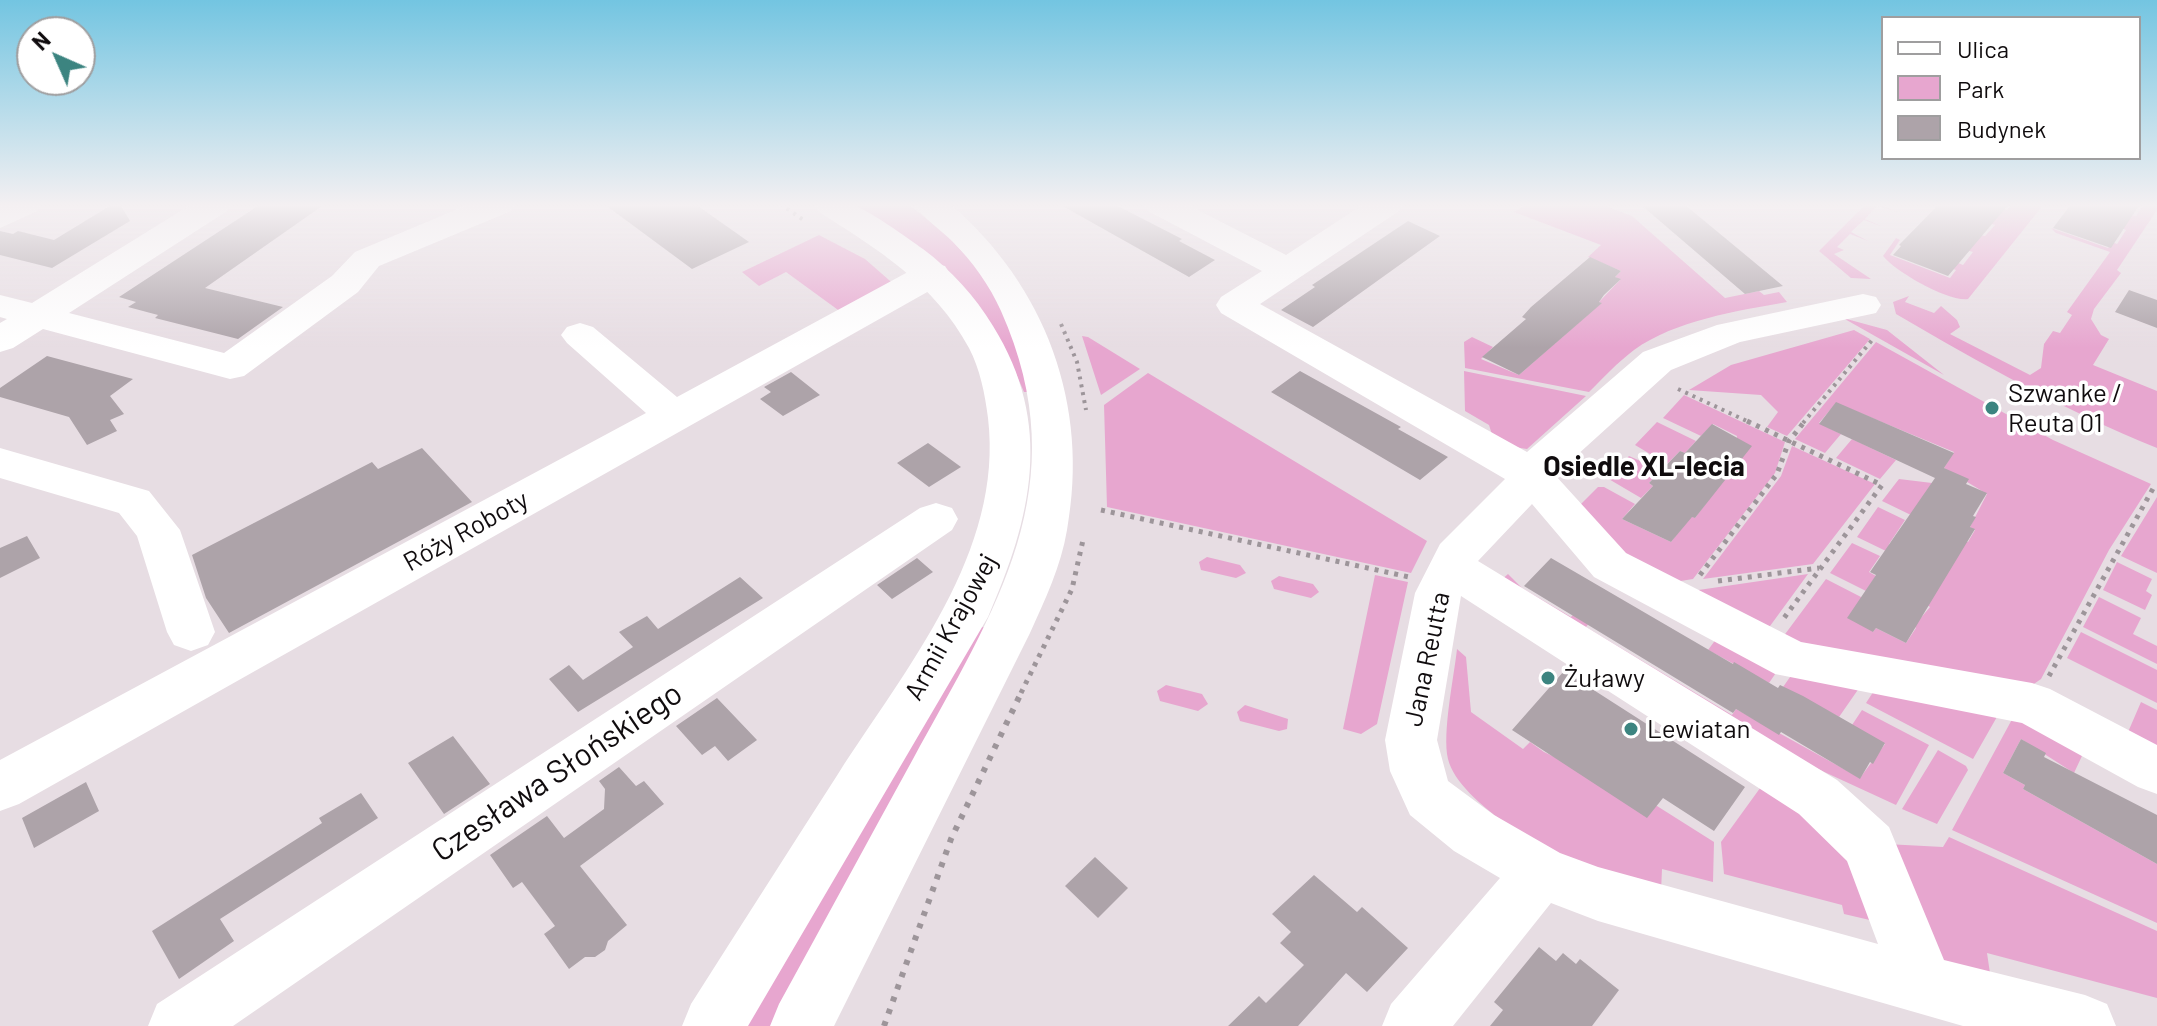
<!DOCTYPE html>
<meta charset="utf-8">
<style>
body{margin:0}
#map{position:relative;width:2157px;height:1026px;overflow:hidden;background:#e7dde3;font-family:Barlow,sans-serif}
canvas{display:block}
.legend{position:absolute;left:1881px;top:16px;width:260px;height:144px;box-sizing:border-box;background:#fff;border:2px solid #9f9e9f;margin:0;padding:10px 14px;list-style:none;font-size:24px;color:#100c0e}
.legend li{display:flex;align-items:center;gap:16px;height:40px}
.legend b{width:40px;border:2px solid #9f9e9f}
.north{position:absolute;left:16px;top:16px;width:80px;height:80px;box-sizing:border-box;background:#fff;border:2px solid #9f9e9f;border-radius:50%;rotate:315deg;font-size:22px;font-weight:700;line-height:32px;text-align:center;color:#100c0e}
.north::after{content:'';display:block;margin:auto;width:28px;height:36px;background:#3c8480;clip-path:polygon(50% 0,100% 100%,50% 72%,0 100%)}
</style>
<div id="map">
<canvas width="2157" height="1026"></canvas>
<ul class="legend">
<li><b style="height:10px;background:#fff"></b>Ulica</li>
<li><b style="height:22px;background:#e7a6cf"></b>Park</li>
<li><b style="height:22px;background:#ada3a9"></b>Budynek</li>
</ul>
<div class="north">N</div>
</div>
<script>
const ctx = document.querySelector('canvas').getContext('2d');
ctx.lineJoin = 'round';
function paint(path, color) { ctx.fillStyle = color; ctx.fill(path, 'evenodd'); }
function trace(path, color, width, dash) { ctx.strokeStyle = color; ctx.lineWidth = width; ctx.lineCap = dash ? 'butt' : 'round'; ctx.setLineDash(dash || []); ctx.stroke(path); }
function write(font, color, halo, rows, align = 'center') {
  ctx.font = font + ' Barlow,sans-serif'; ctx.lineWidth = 7; ctx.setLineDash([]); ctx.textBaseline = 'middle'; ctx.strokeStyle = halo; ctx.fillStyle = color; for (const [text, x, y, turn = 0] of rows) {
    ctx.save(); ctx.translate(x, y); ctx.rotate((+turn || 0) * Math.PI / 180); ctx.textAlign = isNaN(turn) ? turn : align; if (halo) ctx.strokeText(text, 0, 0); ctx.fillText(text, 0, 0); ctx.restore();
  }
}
paint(new Path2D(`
 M851,204H908L945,233L976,266L1006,314L1031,392H1024C983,289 942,260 851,204Z
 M1526,204H1601L1632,216L1725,298L1759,291L1764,295L1779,292L1787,302C1737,311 1676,320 1634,350C1618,362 1603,378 1589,392L1465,368L1464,342L1472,337L1493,347L1481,359L1519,375L1601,303L1599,302L1620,280L1615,277L1621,271L1588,257L1601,245L1514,212Z
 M1866,204H1879L1897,212L1877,206L1865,219L1883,227L1864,220L1851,232L1868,241L1850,234L1837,247L1844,250L1834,254L1871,279L1851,278L1819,251Z
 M2012,204H2044L1968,299C1948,302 1896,272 1883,256L1896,238L1900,240L1890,255L1950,278L1956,270L1951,268L1956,262L1963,265L1973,252L1966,250L1979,235L1985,236L1995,225L1989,223L2002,208L2007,210Z
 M2144,204H2157V210L2117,270L2121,273L2094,309L2091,319L2101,335L2109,339L2093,365L2157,391V448C2066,411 1981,364 1896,314L1893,302L1909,296L1905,302L1934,313L1941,306L1957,320L1960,327L1950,334L2030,375L2041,368L2044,344L2053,331L2060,333L2072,315L2067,312L2110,252L2056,233L2051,228L2108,248L2112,242L2117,244L2126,230L2121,228L2131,215L2136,216Z
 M819,235L865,259L897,287L845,315L786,272L759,286L742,272Z
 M1843,318L1887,330L1944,375Z
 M1854,330L1870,339L1787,436L1767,427L1778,412L1761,395L1689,390L1731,365Z
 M1082,336L1088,337L1140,369L1101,395Z
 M1876,342L2053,440L2151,484L2109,550L2041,679L2028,688L1777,645L1826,579L1861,597L1873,632L1876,628L1906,643L1916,628L1914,626L1930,607L1927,605L1964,541L1968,542L1975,530L1970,527L1987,494L1944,468L1954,452L1836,403L1819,423L1841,434L1825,453L1795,439Z
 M1464,371L1586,396L1527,449L1495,444L1489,425L1465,411Z
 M1148,373L1427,541L1411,573L1107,507L1104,405Z
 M1684,395L1785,442L1775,473L1693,579L1662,584L1573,512L1598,487H1604L1635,504L1622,519L1671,542L1691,516L1695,518L1726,476L1730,478L1737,469L1734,467L1737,436L1713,424L1701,436L1663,418Z
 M1657,422L1696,441L1685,453L1680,451L1667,464L1635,445Z
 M1852,439L1896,460L1880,479L1836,458Z
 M1792,446L1875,484L1813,564L1703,579L1781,476Z
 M1629,456L1661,470L1649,483L1653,486L1641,498L1607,478Z
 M1899,479L1932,483L1913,516L1882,501Z
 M2157,497V573L2121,556Z
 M1878,507L1905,520L1889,544L1888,552L1857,537Z
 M1852,543L1880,556L1869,572L1876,576L1866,591L1830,573Z
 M1207,557L1240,565L1246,573L1236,578L1201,570L1199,562Z
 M2117,562L2152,579L2146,591L2152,595L2145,610L2103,590Z
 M1508,574L1522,588L1571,617L1582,605L1597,613L1586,627L1732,715L1736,709L1860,778L1885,744L1852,725L1862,710L1929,745L1896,805L1781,752L1498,583Z
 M1808,574L1762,637L1678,593Z
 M1375,575L1408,582L1377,724L1361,734L1343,729Z
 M1279,576L1313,584L1319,592L1311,598L1274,589L1271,581Z
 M2099,597L2141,618L2133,634L2157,646V664L2083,627Z
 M981,627L989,628L773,1026H741Z
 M1722,631L1782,664L1769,683L1708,650Z
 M2081,632L2157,670V703L2067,658Z
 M1457,649L1466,657L1471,712L1523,749L1530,742L1544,752L1657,806L1714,842L1713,882L1662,869L1661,892C1640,886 1614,884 1595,875C1555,856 1459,804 1448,759C1442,733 1454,677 1457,649Z
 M1795,670L1864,681L1839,717L1783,687Z
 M1879,683L2002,708L1973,759L1866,703Z
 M1166,685L1202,694L1208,704L1198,711L1160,701L1157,691Z
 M2141,702L2157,710V764L2122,746Z
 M1245,705L1288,719L1287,729L1279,731L1240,721L1237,712Z
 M2016,712L2088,743L2074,773L2021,739L2003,773L2025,785L2023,789L2157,864V923L1952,830Z
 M1938,750L1966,766L1968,770L1937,824L1902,809Z
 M1763,784L1851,852L1874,921L1844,914L1842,905L1724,874L1721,842Z
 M1949,837L2157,931V998L1987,953L1991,980L1934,964L1886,844L1943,847Z`), '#e7a6cf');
paint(new Path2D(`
 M113,204H120L130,221L52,268L0,255V231L13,234L18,231L54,240Z
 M261,204H325L205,288L283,307L238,339L155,318L158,315L128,307L136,302L119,297Z
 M604,204L698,206L749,242L692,269Z
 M1059,204H1114L1182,239L1179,241L1215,260L1189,277Z
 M1640,204H1684L1783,286L1745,294Z
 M1939,204H2009L1948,276L1893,255L1901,246L1899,245Z
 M2071,204H2140L2111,248L2053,228Z
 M1408,221L1440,236L1313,327L1281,310L1315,287L1312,285Z
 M1590,257L1621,271L1615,277L1621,279L1604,295L1599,302L1602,303L1519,375L1482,357L1526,319L1522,317L1531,307Z
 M2129,290L2157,300V328L2115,312Z
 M47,356L133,379L110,396L124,414L110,420L117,431L87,445L69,417L0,397V388Z
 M1300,371L1401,427L1398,429L1448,457L1420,480L1271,392Z
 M791,372L820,395L783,416L760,399L771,392L764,387Z
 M1836,402L1954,453L1944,468L1969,479L1966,484L1987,493L1973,516L1976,517L1970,527L1975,529L1906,643L1876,628L1873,632L1847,618L1876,575L1870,572L1935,478L1819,424Z
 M1712,424L1752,446L1695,518L1692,517L1671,542L1622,519L1653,486L1649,483L1680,451L1685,453Z
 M928,443L961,467L929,487L897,463Z
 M422,448L472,502L229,633L206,598L192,555L372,462L378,469Z
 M27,536L40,558L0,578V548Z
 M917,558L933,572L892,599L877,585Z
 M1551,558L1733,664L1734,662L1778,688L1780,685L1803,696L1885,743L1873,764L1870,762L1860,779L1781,732L1779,735L1736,709L1733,713L1524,586Z
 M740,577L763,598L578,712L549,679L569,665L583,680L633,647L619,632L647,616L658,629Z
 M1564,671L1745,787L1714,831L1663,798L1647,818L1512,730Z
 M717,698L757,740L728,761L715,746L702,755L676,726Z
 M453,736L490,784L444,814L408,763Z
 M2021,739L2046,753L2044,757L2157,815V864L2023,789L2025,785L2003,773Z
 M619,767L636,786L644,781L664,804L580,866L627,925L608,941L605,950L595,957H585L569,969L544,934L555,926L522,882L513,888L490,855L547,816L564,838L604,809L605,789L599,781Z
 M86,782L99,811L34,848L22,818Z
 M361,793L378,818L220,919L234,941L179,979L152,931L322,823L319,818Z
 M1095,857L1128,888L1098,918L1065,886Z
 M1314,875L1357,912L1362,907L1408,948L1367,992L1346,973L1298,1026H1228L1259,996L1266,1003L1304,965L1280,943L1291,932L1272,914Z
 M1539,947L1556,961L1563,953L1576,964L1580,959L1619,990L1592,1026H1490L1503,1010L1494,1002Z`), '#ada3a9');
trace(new Path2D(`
 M780,204L805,221
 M1061,324L1077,362L1086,410
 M1678,389L1751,423
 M1803,423L1873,339`), '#9d959a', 4, [3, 5]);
trace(new Path2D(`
 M1747,421L1882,485L1784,618
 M1101,510L1409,577
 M1700,575L1777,474L1789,441L1805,421
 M1718,581L1819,568
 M2049,676L2155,485
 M1021,693L1072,589L1083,540`), '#9d959a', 5, [4, 6]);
trace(new Path2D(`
 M884,1026L951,839L1022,691`), '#9d959a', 6, [5, 8]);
paint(new Path2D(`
 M0,204H41L37,211L0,228Z
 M192,204H231L227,211L69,313L224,353L332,276L355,252L470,204H515L511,211L379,266L358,292L244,376L230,379L43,329L13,348L0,352V323L7,319L0,317V295L32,303Z
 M1144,204H1186L1286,255L1364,204H1403L1399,211L1260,304L1527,452L1643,352L1717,325L1863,294L1876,297L1881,305L1876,313L1740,342L1671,370L1555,475L1626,553L1801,642L2032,683L2050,689L2157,745V794L2138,787L2022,723L1775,674L1594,577L1532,504L1478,561L1837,780L1889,827L1944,960L2085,995L2107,1004L2116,1026H1963L1598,921L1551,903L1453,1026H1382L1391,1004L1500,878L1454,851L1410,815L1390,771L1385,740L1415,593L1440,544L1505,479L1221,313L1216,305L1221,297L1262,271L1148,211ZM1461,596L1799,814L1847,861L1878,944L1598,867L1560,853L1494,815L1448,781L1437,740Z
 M932,263L945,266L950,274L945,282L19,804L0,811V760L646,413L567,343L561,335L567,327L580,323L593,327L677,397L919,266Z
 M0,448L149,491L180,530L215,632L208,645L191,651L174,645L167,632L137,536L119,513L0,478Z
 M936,503L952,508L958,519L952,530L233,1026H148L157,1004L920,508Z`), '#fff');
paint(new Path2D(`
 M814,204C825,204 839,202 850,204C865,207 909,239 923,249C951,270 975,296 993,326C1054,424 1032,517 988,617L748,1026H682L691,1004C740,927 789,850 838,774C906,668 1004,552 988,418C985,394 980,369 969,348C934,283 878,250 818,211Z
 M914,204H950C1046,286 1090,406 1067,530C1061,566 1045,600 1030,633L834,1026H770L779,1004C824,922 868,841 913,759C995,609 1079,486 1001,311C990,286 972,261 953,242C940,229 924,219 914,204Z`), '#fff');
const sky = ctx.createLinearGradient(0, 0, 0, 348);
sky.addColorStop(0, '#73c5e1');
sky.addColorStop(0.59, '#f4f0f2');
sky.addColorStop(1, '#f4f0f200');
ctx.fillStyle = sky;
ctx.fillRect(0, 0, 2157, 348);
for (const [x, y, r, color] of [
 [1992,408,8,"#3c8480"],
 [1548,678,8,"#3c8480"],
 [1631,729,8,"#3c8480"]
]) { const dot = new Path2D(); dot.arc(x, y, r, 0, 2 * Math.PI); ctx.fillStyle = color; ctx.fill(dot); trace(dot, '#fff', 3); }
write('26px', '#100c0e', '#fff', [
 ["Szwanke /",2008,393],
 ["Reuta 01",2008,423],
 ["Żuławy",1564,678],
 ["Lewiatan",1647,729]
], 'left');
write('26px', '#100c0e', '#fff', [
 ["Róży Roboty",466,531,-29],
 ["Armii Krajowej",951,627,-61],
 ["Jana Reutta",1427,659,-78]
]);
write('bold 28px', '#100c0e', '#fff', [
 ["Osiedle XL-lecia",1644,467]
]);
write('32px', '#100c0e', '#fff', [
 ["Czesława Słońskiego",557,772,-34]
]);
</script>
